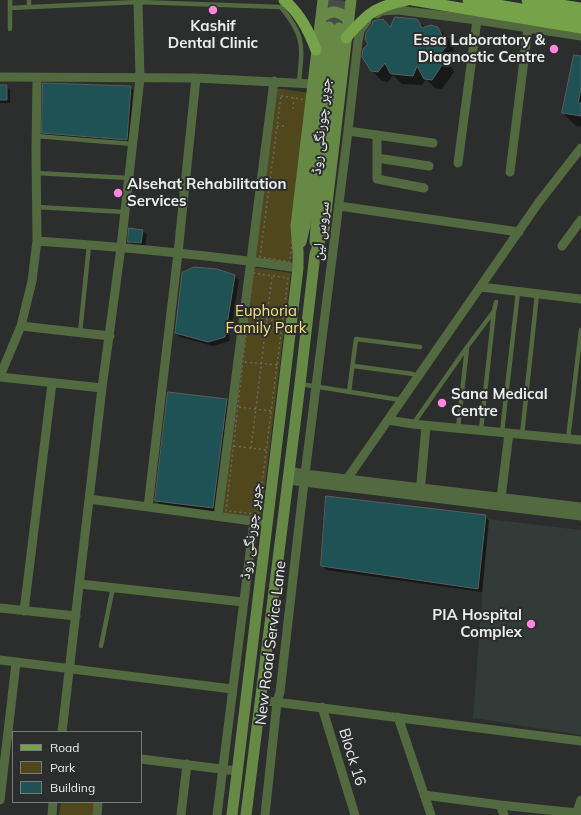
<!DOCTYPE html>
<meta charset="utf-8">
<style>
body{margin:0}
#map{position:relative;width:581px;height:815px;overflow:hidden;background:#2b2e2d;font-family:Mulish,sans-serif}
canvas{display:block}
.legend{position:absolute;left:12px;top:731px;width:130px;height:72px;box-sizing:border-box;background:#2b2e2d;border:1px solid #787b7a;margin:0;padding:5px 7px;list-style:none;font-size:12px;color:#eceeed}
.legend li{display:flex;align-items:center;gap:8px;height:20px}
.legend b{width:20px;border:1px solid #787b7a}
</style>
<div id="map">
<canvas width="581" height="815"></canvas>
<ul class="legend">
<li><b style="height:5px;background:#76a24a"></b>Road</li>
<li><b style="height:11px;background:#51471d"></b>Park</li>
<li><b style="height:11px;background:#1e5254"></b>Building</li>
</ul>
</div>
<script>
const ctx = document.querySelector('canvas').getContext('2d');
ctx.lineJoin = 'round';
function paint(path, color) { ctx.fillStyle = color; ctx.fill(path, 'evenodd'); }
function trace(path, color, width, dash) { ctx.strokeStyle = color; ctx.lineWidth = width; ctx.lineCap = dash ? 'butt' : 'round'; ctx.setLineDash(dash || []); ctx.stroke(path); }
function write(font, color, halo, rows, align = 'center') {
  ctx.font = font + ' Mulish,"Noto Naskh Arabic",sans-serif'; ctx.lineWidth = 4; ctx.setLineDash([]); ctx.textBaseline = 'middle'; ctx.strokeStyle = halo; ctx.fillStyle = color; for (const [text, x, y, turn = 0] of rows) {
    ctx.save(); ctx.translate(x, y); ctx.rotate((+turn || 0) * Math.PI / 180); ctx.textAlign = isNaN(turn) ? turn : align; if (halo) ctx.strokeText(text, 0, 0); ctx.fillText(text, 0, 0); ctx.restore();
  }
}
paint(new Path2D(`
 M488,519L581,530V735L473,718Z`), '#323b37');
paint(new Path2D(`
 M274,88L311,93L291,264L254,259Z
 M252,267L291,273L261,519L223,513Z
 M61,802H95L93,815H59Z`), '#51471d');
paint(new Path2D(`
 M375,20H383L391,28L418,21L425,28H438L448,38L456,54L449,64L454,72L442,89L435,88L426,79L422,85L402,84L393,75L388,82L382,81L372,71L370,44L367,34Z
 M581,57V127L576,126L563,113Z
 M0,86H7L10,90V103H0Z
 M130,87L133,90L130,142L46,136L43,132Z
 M142,231L147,235L145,247L133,246L129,242Z
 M234,276L239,280L229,341L213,346L180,337L176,333Z
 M227,400L231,404L217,512L160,505L156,500Z
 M485,516L489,521L482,592L326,570L322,565Z`), '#0007');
const building = new Path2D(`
 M395,17L416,19L418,20L422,28L431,25L438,27L446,44V47L440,54L444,62L432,80L424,79L417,66L413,76L392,74L390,73L385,63L378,72L371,71L362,57L363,49L368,44L365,39L366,33L372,24L373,21L383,19L390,27Z
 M574,55L581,56V89L578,103H581V116L562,113Z
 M43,83L131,86L127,140L42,133Z
 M0,85H7V100H0Z
 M129,228L143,230L141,243L128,242Z
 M194,267L217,269L235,275L225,337L208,342L175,333L182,273Z
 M168,392L227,399L213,508L155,501Z
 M326,496L486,515L478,589L321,566Z`);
paint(building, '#1e5254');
trace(building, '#595d5d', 1);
trace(new Path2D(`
 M329,27L333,0
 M339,28L343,0`), '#484b4a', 11, [11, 5.5]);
trace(new Path2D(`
 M281,96L308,100L290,262L260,257Z
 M293,109L294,98
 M277,126H285
 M253,273L288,278L258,514L226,511Z
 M251,318L282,321
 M245,362L277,365
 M239,407L271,411
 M234,446L266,450
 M251,448L272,276`), '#686a69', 1.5, [2, 3]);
trace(new Path2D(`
 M29,0V7
 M281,7C306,38 302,46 299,83
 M10,8L138,2L281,7L286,3
 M10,29V0
 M36,136L133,144
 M36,173L129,178
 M37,207L125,212
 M80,333L89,245
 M354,366L413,374
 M300,384L401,400
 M349,392L356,339L420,347
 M413,424L467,347L494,311
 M458,428L467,348
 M481,430L494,311L496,302
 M502,432L518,292
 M522,435L537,294
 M568,439L581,330
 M101,646L113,587`), '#53693f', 4.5);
trace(new Path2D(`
 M377,14L381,11L398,10L477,20L581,36
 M0,77L196,78L313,84
 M348,131L433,143
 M377,135V179L424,188
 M377,158L429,166
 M458,163L477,20
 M510,172L528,28
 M339,206L519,232
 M37,241C124,247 211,255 298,268
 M562,246L581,220
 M481,287L581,299
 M21,326L110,336
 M0,376L21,326L32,281L37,241L36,151L37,78
 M0,377L102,388
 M388,420L413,424L581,440
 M289,471L305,474L581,507
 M347,479L539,202L581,148
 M288,480L581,516
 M420,494L426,426
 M501,498L509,433
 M89,499L267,523
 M148,507L178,253L196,78
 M218,516L274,81
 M80,584L243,602
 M0,608L76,616
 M24,611L52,383
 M0,660L232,689
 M260,700L581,741
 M322,707L355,815
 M398,717L431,815
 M62,732L102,388L121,247L140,78L138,2
 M141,759L237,771
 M424,795L500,805L577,813
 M0,800L16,663
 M500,805L504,815
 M52,815L53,802
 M97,815L98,802
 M181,815L187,764
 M217,815L254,521
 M265,815L277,702L280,692L304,482L348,131L358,41L360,31L367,21
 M576,815L581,800`), '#53693f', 9);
trace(new Path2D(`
 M321,17C333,10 337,10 348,19
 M301,242L305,225L315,149L329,27
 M315,242L316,227L339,28
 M232,815L298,268V251L296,226L323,0
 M246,815L300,384L315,254L324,229L351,0`), '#678946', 11);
trace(new Path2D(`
 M284,0C300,13 309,31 316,50
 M412,0L581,28
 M468,0L581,19
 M527,0L581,8
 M346,38C368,13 374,7 407,0`), '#76a24a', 11);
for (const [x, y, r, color] of [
 [213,10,5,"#ff85de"],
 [554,49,5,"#ff85de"],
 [118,193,5,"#ff85de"],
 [442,403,5,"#ff85de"],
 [531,624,5,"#ff85de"]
]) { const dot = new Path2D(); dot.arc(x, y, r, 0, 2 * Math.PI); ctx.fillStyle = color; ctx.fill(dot); trace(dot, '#2b2e2d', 1.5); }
write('bold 15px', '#eceeed', '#2b2e2d', [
 ["Kashif",213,26,"center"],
 ["Dental Clinic",213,43,"center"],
 ["Essa Laboratory &",545,40],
 ["Diagnostic Centre",545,57],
 ["Alsehat Rehabilitation",127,184,"left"],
 ["Services",127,201,"left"],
 ["Sana Medical",451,394,"left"],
 ["Centre",451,411,"left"],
 ["PIA Hospital",522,615],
 ["Complex",522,632]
], 'right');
write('15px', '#eceeed', '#2b2e2d', [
 ["جوہر چورنگی روڈ",321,126,-84],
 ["سروس لین",321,231,-83],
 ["جوہر چورنگی روڈ",251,531,-83],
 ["New Road Service Lane",271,643,-83],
 ["Block 16",352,757,73]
]);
write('15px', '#f7e07f', '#2b2e2d', [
 ["Euphoria",266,311],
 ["Family Park",266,328]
]);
</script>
